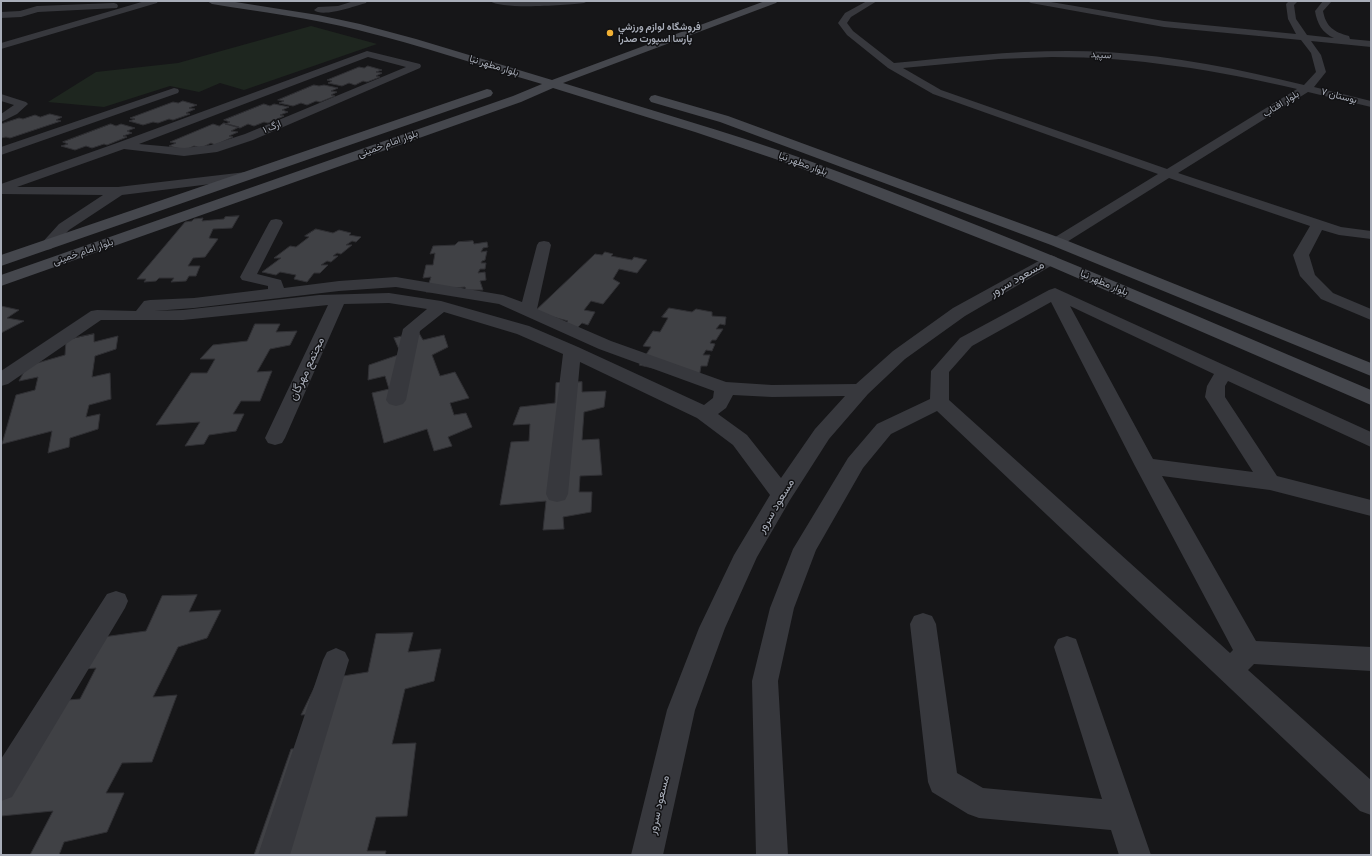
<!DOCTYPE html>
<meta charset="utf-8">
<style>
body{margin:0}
#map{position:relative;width:1372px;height:856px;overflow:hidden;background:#161618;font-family:"Fira Sans Condensed",sans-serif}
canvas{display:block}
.frame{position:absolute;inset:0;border:2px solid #a8adb8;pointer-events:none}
</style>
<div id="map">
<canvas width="1372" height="856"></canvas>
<div class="frame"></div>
</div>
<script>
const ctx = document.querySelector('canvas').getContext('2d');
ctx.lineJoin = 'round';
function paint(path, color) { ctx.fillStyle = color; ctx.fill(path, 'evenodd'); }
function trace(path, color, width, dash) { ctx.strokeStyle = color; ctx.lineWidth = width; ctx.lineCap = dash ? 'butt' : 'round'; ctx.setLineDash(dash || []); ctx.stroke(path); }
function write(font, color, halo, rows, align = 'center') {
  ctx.font = font + ' "Fira Sans Condensed",Vazirmatn,sans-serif'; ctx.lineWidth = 3; ctx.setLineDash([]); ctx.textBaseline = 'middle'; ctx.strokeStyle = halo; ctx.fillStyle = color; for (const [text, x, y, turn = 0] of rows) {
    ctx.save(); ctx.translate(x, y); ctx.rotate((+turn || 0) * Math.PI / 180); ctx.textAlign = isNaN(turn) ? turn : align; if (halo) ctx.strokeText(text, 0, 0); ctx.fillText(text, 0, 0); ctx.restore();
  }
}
paint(new Path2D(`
 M311,26L377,44L244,90L220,83L199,92L170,86L104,107L48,102L96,72L178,63Z`), '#1e261f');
const building = new Path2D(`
 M368,66L382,70L376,72L382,73L376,76L380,77L367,82L363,81L355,85L349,83L342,86L328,83L332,81L327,80L359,67L364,68Z
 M314,85L319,86L324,85L338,88L331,91L337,92L331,95L335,96L320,102L316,101L307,105L301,103L293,106L279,103L284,101L278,100Z
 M183,101L197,105L189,108L195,109L186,113L190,114L173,120L169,119L158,123L153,122L143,125L129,121L135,119L130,118L173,102L178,103Z
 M264,104L270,106L274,104L289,107L282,110L288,112L280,115L284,116L268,123L264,122L254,126L248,124L240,128L225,124L230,122L224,120Z
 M50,114L62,117L56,120L61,121L10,138L6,137L1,138V124L19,118L23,119L35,115L40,117Z
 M224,123L239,127L231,131L238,132L229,136L233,137L215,145L211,143L201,148L194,146L185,150L169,146L176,143L170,142L213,124L219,126Z
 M111,124L116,126L121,124L135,128L127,131L132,133L123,136L127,137L107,145L104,144L92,148L86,146L75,150L61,146L68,144L63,142Z
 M239,216L232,228L213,229L209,238L218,239L205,257L193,258L188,266H200L196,276H189L186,281L171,282L174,278H159L156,281L144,282L146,279H137L185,222L192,221L194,219L203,218L202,221L224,219L225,217Z
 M316,229L333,233L339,230L351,233L349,235L361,237L356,242L352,241L346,245H352L341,254L337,253L333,256H338L331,262L327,261L321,265H328L320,273H314L307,282L294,279L296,275L280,272L276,275L262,272L281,258H274L290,246L296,247L309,237L305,236Z
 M473,241L474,244L487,242L488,247L483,248L481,252L487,251L485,260L482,261L481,263H486L485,269H480L478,273L485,272L486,280L480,281L483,290H466L465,287L445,289L444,291L426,292L431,277L423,278L426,265H433L435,253L430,254L433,246L455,245L458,242Z
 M605,252L613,254L611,256L632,260L634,257L647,260L637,273L619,269L613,279L620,283L603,304L591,301L584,310L595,312L588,325L582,323L577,328L563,325L568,321L534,312L595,254L602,255Z
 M1,306L19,310L7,318L24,321L1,333Z
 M669,308L692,312L696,309L712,312V316L726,317L725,325L720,324L716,329H723L716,340H712L710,343L715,344L712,351L706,350L703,355H710L707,366H701L699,378L639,365L651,347L643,346L653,331L660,332L668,318L662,317Z
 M255,324H280L276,332L297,331L290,345L270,349L257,372L272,371L260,401H241L233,414H244L236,431L209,435L204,444L185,446L200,422L156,425L191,373H207L215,359H200L213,345L247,341Z
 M419,333L423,340L444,335L448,347L432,355L440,376L455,372L469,398L450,403L454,415L466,413L472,427L448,437L452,446L434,451L427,429L384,443L372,393L389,389L385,376L368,380L369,365L401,354L394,338Z
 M94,334V342L118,336L116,349L95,356L92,377L110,373L111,399L89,405L86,417L100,414L98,429L70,438L69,447L48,453L52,431L2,444L16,395L35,390L38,377L19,381L27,366L65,355L66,340Z
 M582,382V392L606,391L604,407L584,412L582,440L599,439L602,475L580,476L579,492H592L591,512L563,517L564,529L543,530L546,501L500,505L511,442L529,441L530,424L513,425L520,407L555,403L556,383Z
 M197,595L189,612L221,610L207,638L178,647L153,697L177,695L152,762L122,763L106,793H124L107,832L64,842L59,855H30L53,811L1,816V792L55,701L80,699L96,668L72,670L96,638L146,631L162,596Z
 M413,633L408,652L441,649L434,681L405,689L392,744L416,743L407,816L376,817L367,851H386L385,855H254L291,749L316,747L325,713L301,715L318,680L368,672L376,634Z`);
paint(building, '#404145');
trace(building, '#303034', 1);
paint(new Path2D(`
 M145,1H158L157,3L1,49V43Z
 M354,1H367L366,3C355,6 322,18 314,10L318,7L338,6Z
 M490,1H588L584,3C568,5 500,10 490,1Z
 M867,1H877L851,17L847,23L853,31L894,63C965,56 1036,48 1107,52C1174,56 1239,69 1304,85L1316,72L1311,53L1301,40L1164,27L1031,3L1027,1H1045L1164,21L1296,34L1288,19L1286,4L1289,1H1298L1294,5L1296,19L1307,35L1334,38C1322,33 1317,23 1315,11L1323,1H1332L1323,11C1326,27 1334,32 1349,36L1350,39L1371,41V47L1311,41L1321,55L1326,72L1314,87L1371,101V107L1308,92L1178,173L1341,227L1371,231V239L1339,235L1322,230L1309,255L1315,275L1333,293L1371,309V320L1321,299L1300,276L1293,255L1310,226L1169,178L1062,245L1057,246L1052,245L1050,242L1052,239L1158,174L933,94L888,68L847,35L838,23L845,13ZM1052,57C1136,57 1216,70 1297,89L1167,169L941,90L903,68L999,59Z
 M114,3L117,4L118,6L117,8L38,12L21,17L1,18V12L20,11L37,6Z
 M367,51L420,64L421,66L420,68L253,140L217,152L184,156L124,149L17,187H118L246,172L251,173L253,176L251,179L122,195L69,230L51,249L46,250L41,249L39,246L59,224L103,195L1,194V184L117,143ZM368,57L406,67L245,134L211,145L184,148L139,144Z
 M174,88L178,89L179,91L178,93L1,155V147Z
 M1,94L26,102L28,104L17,114L1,122V114L14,105L1,101Z
 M276,219L281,220L283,223L257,274L281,280L284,288L339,281L396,277L503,295L522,302L537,245L539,242L544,241L549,242L551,245L537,309L611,341L726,382L772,385L856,384L893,351L953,308L1046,257L1051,255L1056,257L1059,260L1056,263L965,316L905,359L868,394L829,439L790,500L757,557L725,628L695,710L663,855H631L667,710L699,628L734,555L770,495L733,445L697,418L580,362L568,494L565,500L557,502L549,500L546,494L563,354L517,334L444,312L420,331L406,400L403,404L396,406L389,404L386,400L403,329L427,309L389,303L344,304L285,438L282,443L275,445L268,443L265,438L328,305L183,320H101L8,384L1,386V371L91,311L97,310L136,311L144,301L150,300L194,298L268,289V286L242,280L240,277L269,223L271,220ZM396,287L499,304L599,349L714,391L713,398L704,405L578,347L529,326L441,301L389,293L319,295L183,310L154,311L194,308L339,291ZM733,395L772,397L845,396L815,429L781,478L747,435L718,414L726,408Z
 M1055,288L1371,432V447L1228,381L1225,386V397L1277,476L1371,500V516L1270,490L1162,476L1256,641L1371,647V671L1254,664L1248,670L1371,780V815L1360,811L937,411L891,434L863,468L816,550L794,608L778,681L788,855H756L752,681L770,608L793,549L848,458L877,424L930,399L931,371L960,338L1049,290ZM1051,302L1135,466L1233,650L1230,653L949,400V372L972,346ZM1070,306L1214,374L1207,386L1205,397L1253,472L1153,459Z
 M116,591L125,594L128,601L125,608L12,797L1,801V759L107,594Z
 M923,613L932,616L936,624L957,773L983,788L1102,799L1054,647L1058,639L1067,636L1076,639L1151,855H1119L1111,830L979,818L968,814L932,792L928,782L910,624L914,616Z
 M336,648L345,652L349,660L290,855H258L323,660L327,652Z`), '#37383d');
paint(new Path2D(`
 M207,1H229L318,15L360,24L416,39L552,80L765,1H778L776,3L563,83C644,108 725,131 804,159C996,229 1183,310 1371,390V405L1045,264L793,165L695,132L553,88L521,102L1,286V275L513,96L542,84C481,66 420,45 358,30C310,18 261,12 212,4Z
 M487,89L491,90L493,93L491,96L1,266V255Z
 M655,95L728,116L1063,239L1371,363V376L1051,245L720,122L651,102L649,99L651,96Z`), '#45474d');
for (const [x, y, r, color] of [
 [610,33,4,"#f2b134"]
]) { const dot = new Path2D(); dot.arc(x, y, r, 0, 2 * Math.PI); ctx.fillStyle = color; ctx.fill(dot); trace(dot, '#111113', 1.5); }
write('bold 10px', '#a8adb8', '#111113', [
 ["فروشگاه لوازم ورزشي",618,27],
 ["پارسا اسپورت صدرا",618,39]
], 'left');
write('10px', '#a8adb8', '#111113', [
 ["سپید",1101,55,3],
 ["بلوار مطهر نیا",494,66,17],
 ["بوستان ۷",1339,96,14],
 ["بلوار افتاب",1281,104,-32],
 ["ارگ ۱",272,127,-23],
 ["بلوار امام خمینی",388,144,-20],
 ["بلوار مطهر نیا",803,164,20],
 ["بلوار امام خمینی",83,252,-19],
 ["بلوار مطهر نیا",1104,283,23]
]);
write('12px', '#a8adb8', '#111113', [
 ["مسعود سرور",1017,279,-30],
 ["مجتمع مهرگان",307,369,-65],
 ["مسعود سرور",776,506,-59],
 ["مسعود سرور",659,805,-77]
]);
</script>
